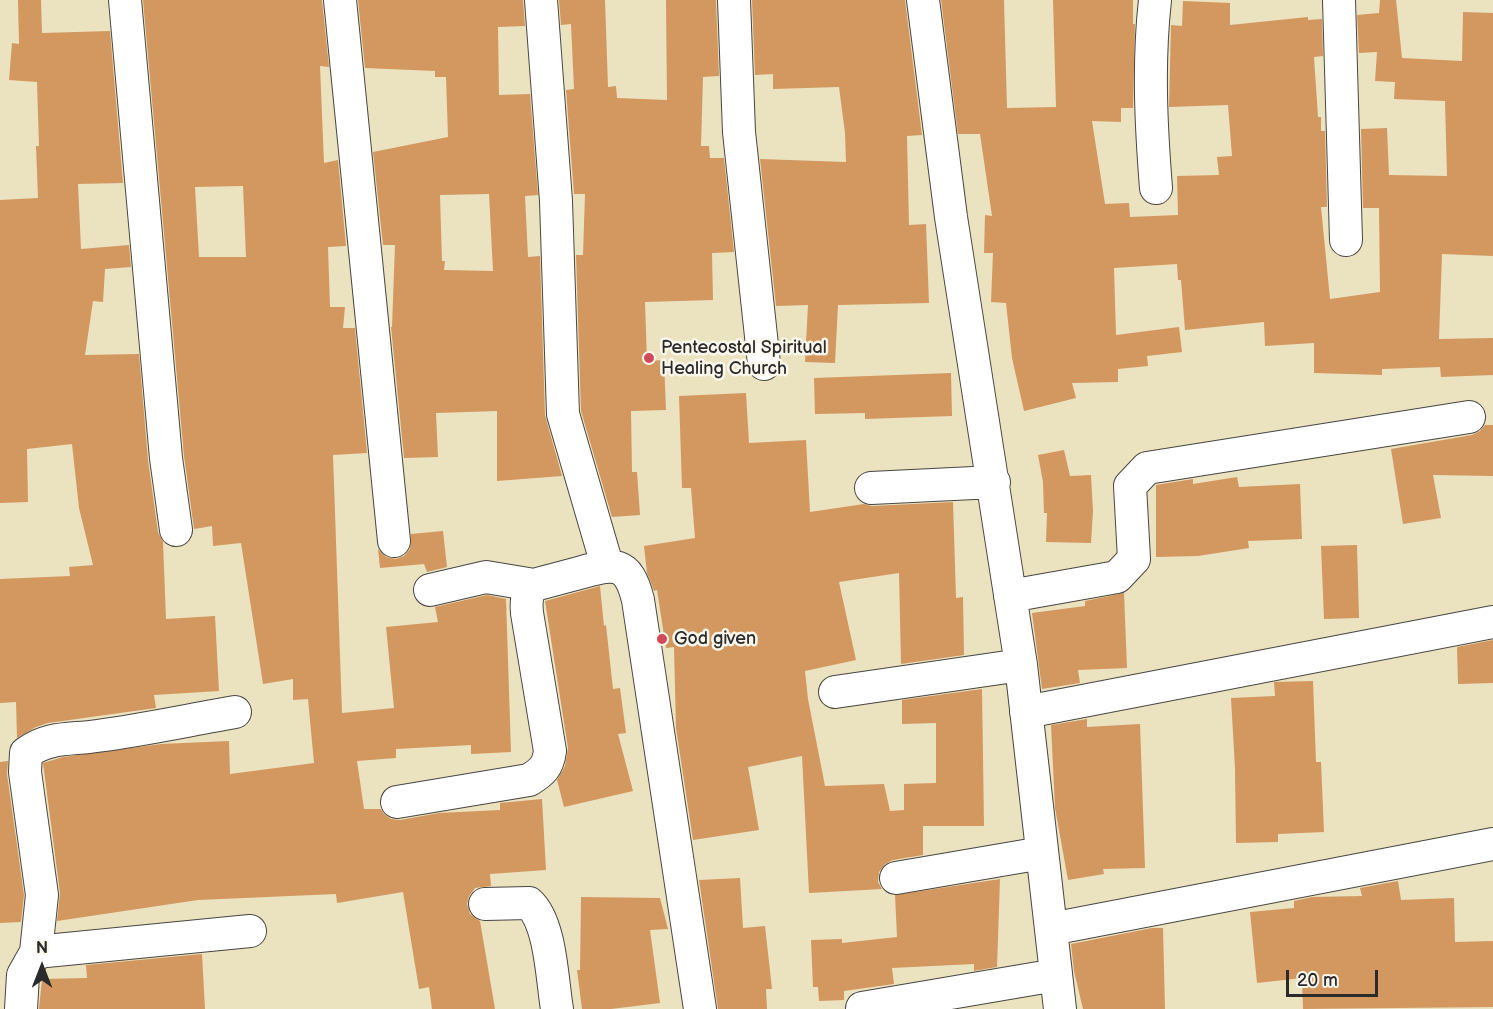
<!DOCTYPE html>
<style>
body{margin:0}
#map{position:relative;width:1493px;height:1009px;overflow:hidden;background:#ebe2c0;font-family:"Balsamiq Sans",sans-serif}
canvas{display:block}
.north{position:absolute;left:12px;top:937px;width:60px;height:60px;-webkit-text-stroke:4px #fbf7ec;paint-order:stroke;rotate:0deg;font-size:16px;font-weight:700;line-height:24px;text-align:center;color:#2b2b2b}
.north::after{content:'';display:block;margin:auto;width:21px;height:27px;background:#2b2b2b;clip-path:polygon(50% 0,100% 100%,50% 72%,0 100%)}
.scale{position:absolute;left:1286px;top:970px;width:92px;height:27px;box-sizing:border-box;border:3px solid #2b2b2b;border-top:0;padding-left:8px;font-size:18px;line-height:21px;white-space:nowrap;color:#2b2b2b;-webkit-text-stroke:4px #fbf7ec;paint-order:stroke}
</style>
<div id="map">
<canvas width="1493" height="1009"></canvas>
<div class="north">N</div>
<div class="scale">20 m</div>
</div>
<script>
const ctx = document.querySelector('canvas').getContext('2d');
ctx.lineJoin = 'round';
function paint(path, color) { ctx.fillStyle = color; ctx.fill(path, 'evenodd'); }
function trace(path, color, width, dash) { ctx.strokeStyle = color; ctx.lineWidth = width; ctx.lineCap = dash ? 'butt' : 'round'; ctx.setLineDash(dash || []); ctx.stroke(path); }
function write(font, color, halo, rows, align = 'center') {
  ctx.font = font + ' "Balsamiq Sans",sans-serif'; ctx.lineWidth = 5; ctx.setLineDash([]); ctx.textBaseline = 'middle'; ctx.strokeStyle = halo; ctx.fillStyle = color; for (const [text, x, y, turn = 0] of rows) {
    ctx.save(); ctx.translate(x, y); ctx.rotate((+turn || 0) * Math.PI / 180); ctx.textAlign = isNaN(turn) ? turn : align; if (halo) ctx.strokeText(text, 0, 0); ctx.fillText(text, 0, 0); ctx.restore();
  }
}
paint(new Path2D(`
 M18,0H41L42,33L110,31L123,183L78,184L81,249L129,245L131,267L105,269L103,302L93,301L85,355L139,354L148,460L158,532L163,542L166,619L215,616L219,691L154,695L156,708L48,723L36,727L17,738L16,702L0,703V579L70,576L69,567L93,565L79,508L72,444L27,449L28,502L0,503V200L38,198L36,146H39L37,82L9,80L12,43L19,44Z
 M143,0H322L329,67L320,66L324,163L338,160L346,246L328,247L330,307H345L343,328H355L367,453L333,455L342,713L394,708L386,627L438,622L435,607L487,595L506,599L511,752L471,754V745L396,749V758L357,761L364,809H381L384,814L391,819L400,820L439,813L500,810V803L542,799L546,870L490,874L491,886L475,888L469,896L467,904L470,914L480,921L495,1009H432L429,987L419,989L403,892L337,903L336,894L198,900L57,921L60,893L43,763L63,757L161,744L229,741L230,774L314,763L308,699L293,700V679L263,684L241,543L213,546L212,526L194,529L184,456ZM243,186L246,257H199L195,187Z
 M358,0H523L525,26L498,27L499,95L530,94L538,195L525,196L528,257L540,256L545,415L562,476L497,481V411L436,413L438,457L404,458L391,327H392L395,245H383L373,152L448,137L446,77H435V71L365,68ZM489,194L493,271L444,270L445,261H442L440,195Z
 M559,0H605L608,87L616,86L617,98L667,100L666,0H716L719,76L703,77L701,146H709L710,158H724L734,252L712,253L713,300L645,302L647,361L664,360L666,410L631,411L632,472H637L640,515L612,517L581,411L576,255H583L585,194H574L566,90L574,89L571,24L561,25Z
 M752,0H905L922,135L907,136L909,225L926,224L929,303L838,305L835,363L805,362L808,305L776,306L760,159L846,162L845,133L839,87L773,89V74L755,75Z
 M941,0H1004L1007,108L1056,107L1053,0H1133V24H1135L1133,108H1121V122L1092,121L1105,204L1129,203L1130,217L1178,215L1177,176L1219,175L1217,157L1232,156L1228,105L1169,107L1171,25L1182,26L1183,1L1230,3V25L1308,17V20L1322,19L1323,56L1314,57L1318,117H1321V131H1325L1327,207H1321L1330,299L1380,292L1379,208H1363L1361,129L1387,128L1389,175L1447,176L1445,101L1394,99L1395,82L1375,81L1377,52L1359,53L1357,15L1379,13L1380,0H1396L1402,58L1462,61L1463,12L1493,13V256L1442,254L1439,339L1493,338V375L1441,377L1440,367L1382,369V375L1314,373V343L1265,346L1264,322L1185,330L1181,280H1178L1177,264L1114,268L1116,335L1179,327L1182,352L1147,356L1148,366L1118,369V382L1072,383L1076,398L1024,411L1012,358L1006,303L991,302L993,253H984L985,215L992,216L980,134H958Z
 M951,373L952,416L865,419V413L815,414L814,378Z
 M746,393L749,443L806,440L810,512L864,504L872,506L953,502L956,598L963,597L964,655L901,664L899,573L839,582L856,660L805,671L808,699L825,786L884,784L890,811L904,810V784L936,783V723L902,724V700L982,689L984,826H923V855L893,860L885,864L879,872L878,882L882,889L809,893L802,756L748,767L759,830L693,840L676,728L674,647L666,648L657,590L654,591L647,573L644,546L695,538L691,488H682L679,396Z
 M1485,425H1493V476L1433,475L1441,518L1403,524L1391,449L1472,435L1480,431Z
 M1064,450L1070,476L1091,475L1093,511L1091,543L1046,542L1047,513H1044L1043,482L1038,455Z
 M1237,477L1239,487L1300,484L1302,539L1248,541L1249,548L1198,556L1156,557V485L1193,479V484Z
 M443,531L447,567L427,572L424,564L380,568L378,549L386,557L396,559L404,556L410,549L411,534Z
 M1357,545L1359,618L1324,619L1321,546Z
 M600,586L604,626L606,625L613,689L620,688L626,733L618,734L633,791L564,807L557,780L565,766L568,748L545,601Z
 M1124,593L1127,668L1078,670L1080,683L1042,689L1032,613L1085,606V601Z
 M1493,640V683L1458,684L1457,647Z
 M1313,681L1316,762H1321L1324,832L1278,834V842L1236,843L1235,768L1231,698L1275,696L1274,682Z
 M1087,719V727L1140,724L1145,868L1103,869L1104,874L1068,880L1055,808L1051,725Z
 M8,761L7,774L24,895L21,922L0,923V762Z
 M740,878L743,928L765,926L772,989H766L767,1009H718L699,880Z
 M1000,879L997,967L974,971V964L892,968L894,984L844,991V1000L819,1001L818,987H813L811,940L842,939V943L897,937L895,895Z
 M1398,881L1401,900L1454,898L1455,942L1493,941V1007L1303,1009L1302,978L1257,983L1250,912L1294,908V901L1312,897L1362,896L1360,888Z
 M581,897L660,898L668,929L650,930L660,1003L611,1009H582L577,970H580Z
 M1152,928H1163L1165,1009H1083L1074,971L1071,944Z
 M202,954L205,1009H39L42,979L87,978L86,965Z`), '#d39760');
const street = new Path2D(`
 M125,0L166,458L176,530
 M340,0L394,541
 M541,0L556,201L563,414L607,565
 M734,0L739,132L764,364
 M923,0L951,217L1021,665L1060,1009
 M1155,0C1148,63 1151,125 1156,188
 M1339,0L1346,240
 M871,488L994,482
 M430,590L486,577L534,585
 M1010,596L1117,577L1134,559L1130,486L1147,468L1469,417
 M835,692L1021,665
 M1026,712L1493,622
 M397,802L529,780C542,772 548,767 550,751L527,613C526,603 526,592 534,585C549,581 564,577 579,573C614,563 628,560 638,600L700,1009
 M896,878L1042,853
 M485,904L529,903C551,923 552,980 557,1009
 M1051,929L1493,844
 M36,952L250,931
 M862,1008L1056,975
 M21,1009L23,975L36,952L42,895L25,772L26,753C49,736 71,740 97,736C143,730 189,720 235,712`);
trace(street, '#484641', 34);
trace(street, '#fff', 32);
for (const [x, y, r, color] of [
 [649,358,6,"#d1495b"],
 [662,639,6,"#d1495b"]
]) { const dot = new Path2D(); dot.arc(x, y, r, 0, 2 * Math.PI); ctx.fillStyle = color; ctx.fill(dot); trace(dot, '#fbf7ec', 2); }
write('18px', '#2b2b2b', '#fbf7ec', [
 ["Pentecostal Spiritual",661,348],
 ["Healing Church",661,369],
 ["God given",674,639]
], 'left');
</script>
